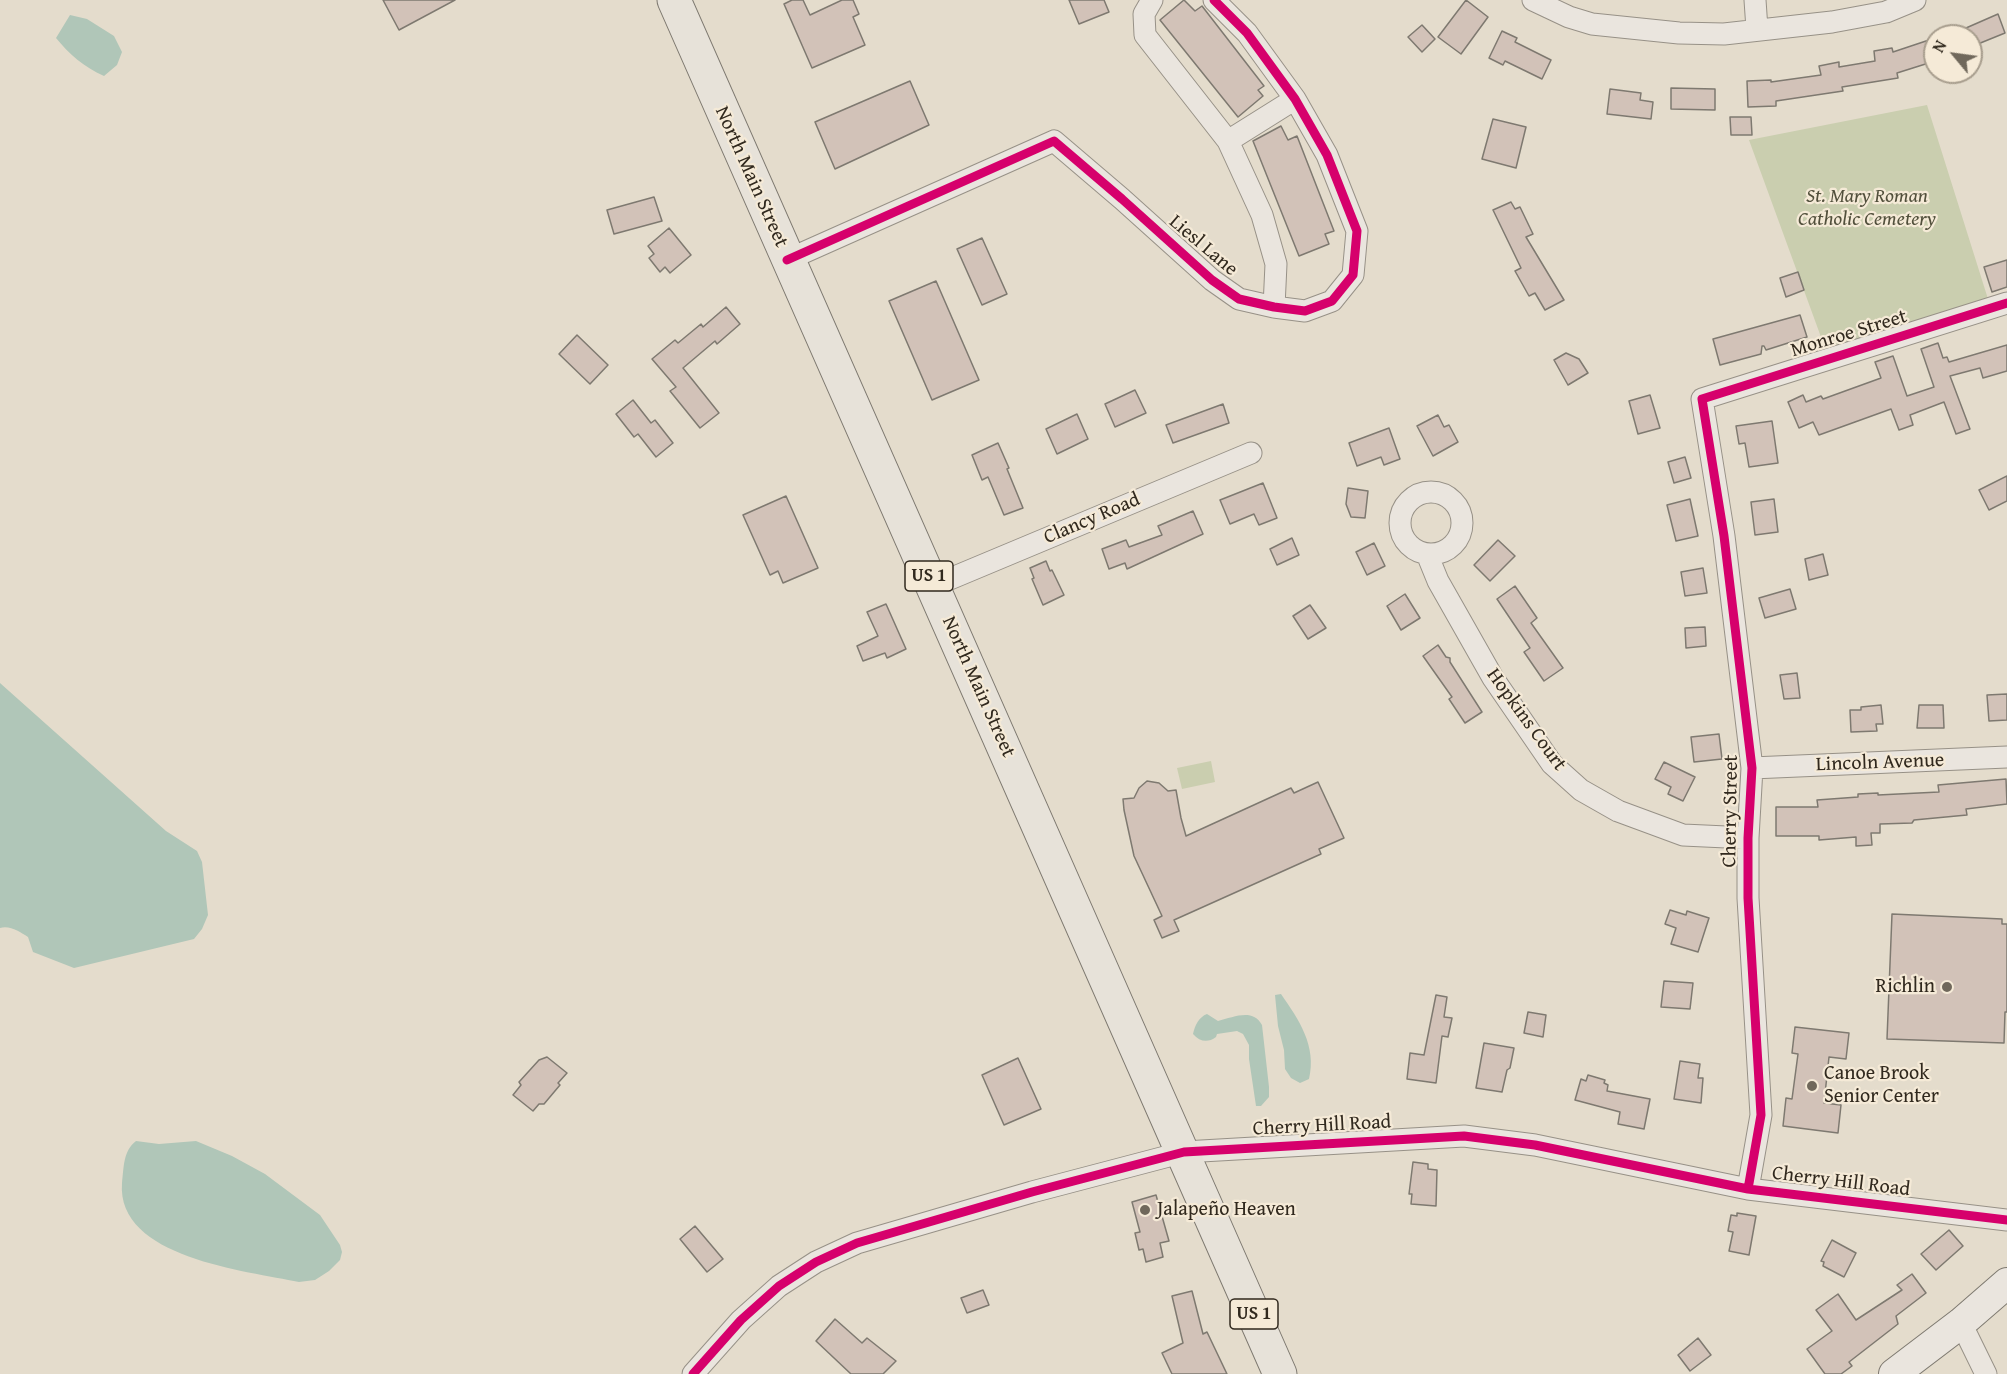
<!DOCTYPE html>
<meta charset="utf-8">
<style>
body{margin:0}
#map{position:relative;width:2007px;height:1374px;overflow:hidden;background:#e4dccc;font-family:"Gentium Book Plus",serif}
canvas{display:block}
.north{position:absolute;left:1923px;top:24px;width:60px;height:60px;box-sizing:border-box;background:#f5ead7;border:2px solid #a79d8d;border-radius:50%;rotate:299deg;font-size:16px;font-weight:700;line-height:24px;text-align:center;color:#31291e}
.north::after{content:'';display:block;margin:auto;width:21px;height:27px;background:#70685b;clip-path:polygon(50% 0,100% 100%,50% 72%,0 100%)}
</style>
<div id="map">
<canvas width="2007" height="1374"></canvas>
<div class="north">N</div>
</div>
<script>
const ctx = document.querySelector('canvas').getContext('2d');
ctx.lineJoin = 'round';
function paint(path, color) { ctx.fillStyle = color; ctx.fill(path, 'evenodd'); }
function trace(path, color, width, dash) { ctx.strokeStyle = color; ctx.lineWidth = width; ctx.lineCap = dash ? 'butt' : 'round'; ctx.setLineDash(dash || []); ctx.stroke(path); }
function write(font, color, halo, rows, align = 'center') {
  ctx.font = font + ' "Gentium Book Plus",serif'; ctx.lineWidth = 4.5; ctx.setLineDash([]); ctx.textBaseline = 'middle'; ctx.strokeStyle = halo; ctx.fillStyle = color; for (const [text, x, y, turn = 0] of rows) {
    ctx.save(); ctx.translate(x, y); ctx.rotate((+turn || 0) * Math.PI / 180); ctx.textAlign = isNaN(turn) ? turn : align; if (halo) ctx.strokeText(text, 0, 0); ctx.fillText(text, 0, 0); ctx.restore();
  }
}
paint(new Path2D(`
 M1927,105L1988,299L1825,348L1749,140Z
 M1211,761L1215,782L1182,789L1177,768Z`), '#caceaf');
paint(new Path2D(`
 M70,15L87,19L114,36L122,52L117,65L104,76C84,67 69,54 56,38Z
 M0,683L166,831L197,851L202,862L208,915L202,929L194,939L74,968L33,952L28,937C20,932 10,925 0,928Z
 M1281,994C1299,1020 1317,1046 1309,1079L1300,1083L1291,1078L1285,1069L1284,1050L1278,1026L1275,995Z
 M1207,1014L1218,1021C1234,1017 1253,1008 1262,1025L1269,1087V1097L1261,1106H1256L1249,1059V1045L1243,1034L1237,1031L1217,1034L1216,1037C1208,1043 1200,1042 1193,1034C1195,1025 1199,1017 1207,1014Z
 M136,1141L159,1144L196,1141L232,1156L265,1174L320,1215L340,1245L342,1252L340,1260L329,1271L315,1280L299,1282C247,1271 116,1258 122,1183C124,1167 123,1151 136,1141Z`), '#b0c6b8');
const building = new Path2D(`
 M383,0H455L399,30Z
 M792,0H803L810,15L842,0H853L859,14L853,17L865,45L812,68L784,4Z
 M1069,0H1104L1109,12L1079,24Z
 M1184,0L1195,11L1202,6L1264,86L1258,90L1263,96L1238,117L1160,20Z
 M1466,0L1488,17L1461,54L1438,37Z
 M1998,14L2005,33L1973,46L1971,36H1969L1966,28Z
 M1422,25L1435,39L1422,52L1408,37Z
 M1502,31L1517,38L1515,42L1551,60L1542,79L1505,61L1503,65L1489,58Z
 M1935,38V61L1897,73L1898,78L1842,87L1843,91L1776,101V106L1748,107L1747,81L1771,80V82L1821,75L1819,66L1839,62V67L1875,61L1874,51L1892,48L1893,52Z
 M910,81L929,125L835,169L815,122Z
 M1671,88L1715,89V110L1671,109Z
 M1610,89L1641,93L1640,100L1653,102L1651,119L1607,114Z
 M1730,117H1751L1752,135H1731Z
 M1493,119L1526,127L1516,168L1482,159Z
 M1281,126L1288,140L1297,136L1334,231L1325,234L1329,244L1299,256L1253,141Z
 M654,197L662,221L614,234L607,210Z
 M1511,202L1515,209L1520,207L1533,234L1526,237L1564,300L1545,310L1535,293L1529,296L1515,271L1521,268L1493,210Z
 M669,228L691,255L670,273L665,267L660,272L649,258L654,254L648,246Z
 M982,238L1007,294L982,305L957,249Z
 M2007,260V287L1992,292L1984,267Z
 M1798,272L1804,290L1786,297L1780,278Z
 M936,281L979,380L932,400L889,301Z
 M726,307L740,324L717,344L715,341L683,368L719,413L700,428L670,391L676,387L652,359L675,340L678,343L701,324L703,327Z
 M1800,315L1807,337L1766,350L1764,346H1762L1761,354L1720,365L1713,339Z
 M577,335L608,365L590,384L559,354Z
 M1938,343L1943,358L1947,357L1949,362L2007,345V371L1983,378L1980,368L1950,376L1970,429L1956,434L1944,402L1910,415L1913,425L1899,430L1891,409L1819,435L1813,422L1799,428L1788,402L1803,395L1806,402L1821,396L1823,399L1881,378L1875,362L1893,356L1907,396L1934,387L1921,349Z
 M1566,353L1579,359L1588,373L1568,385L1554,360Z
 M1135,390L1146,413L1115,427L1105,404Z
 M1650,395L1660,428L1638,434L1629,401Z
 M633,400L651,423L655,420L673,443L656,457L638,434L634,437L616,414Z
 M1223,404L1229,423L1173,443L1166,425Z
 M1077,414L1088,439L1057,454L1046,429Z
 M1438,415L1444,427L1449,425L1458,442L1433,456L1417,426Z
 M1772,421L1778,463L1749,467L1745,443L1739,444L1736,426Z
 M1389,428L1400,459L1384,465L1381,457L1357,466L1349,443Z
 M998,443L1009,468L1007,469L1023,508L1004,515L988,477L982,480L972,455Z
 M1685,457L1691,478L1674,483L1668,462Z
 M2007,476V501L1989,510L1979,490Z
 M1263,483L1277,518L1259,525L1254,514L1230,524L1220,500Z
 M1348,488L1368,491L1365,518L1351,517L1346,504Z
 M786,496L818,568L783,583L778,571L770,575L743,515Z
 M1690,499L1698,536L1676,541L1667,505Z
 M1774,499L1778,532L1755,535L1751,502Z
 M1193,511L1203,534L1127,569L1125,563L1109,569L1102,549L1126,540L1129,547L1162,535L1158,526Z
 M1292,538L1299,555L1277,565L1270,549Z
 M1498,540L1515,556L1490,581L1474,565Z
 M1374,543L1385,566L1367,575L1356,552Z
 M1823,554L1828,575L1809,580L1805,559Z
 M1046,561L1050,571L1052,570L1064,595L1043,605L1032,579L1034,578L1030,568Z
 M1703,568L1707,593L1685,596L1681,572Z
 M1515,586L1537,618L1531,623L1563,668L1544,681L1524,652L1530,648L1497,599Z
 M1790,589L1796,609L1765,618L1759,598Z
 M1405,594L1420,618L1401,630L1387,606Z
 M886,604L906,649L887,658L885,653L863,661L857,646L878,636L867,612Z
 M1310,605L1326,628L1308,639L1293,616Z
 M1705,627L1706,646L1686,648L1685,628Z
 M1438,645L1446,657L1450,658V662L1482,712L1465,723L1449,699L1452,697L1423,656Z
 M1797,673L1800,698L1784,699L1780,675Z
 M2007,694V720L1989,721L1987,695Z
 M1881,705L1883,724H1876L1877,731L1851,732L1850,710H1861V707Z
 M1919,705H1943L1944,728H1917Z
 M1719,734L1722,759L1694,762L1691,737Z
 M1664,762L1695,777L1683,801L1668,794L1671,787L1655,779Z
 M2006,779L2007,804L1966,809L1967,815L1914,820L1912,823L1880,824V833H1871L1872,845L1856,846V837L1819,840V836H1776V807H1818L1817,800L1858,797V794L1878,793V795L1939,792L1938,785Z
 M1147,781L1159,783L1168,791L1176,790L1181,818L1186,836L1291,788L1294,793L1318,782L1344,838L1319,849L1321,854L1174,920L1179,931L1162,938L1154,920L1162,916L1134,856L1124,810L1123,799L1134,798L1139,788Z
 M1670,910L1686,915L1687,911L1709,918L1698,952L1671,944L1676,928L1665,924Z
 M1892,914L2002,919V924H2007V1012H2005L2004,1043L1887,1039Z
 M1664,981L1693,983L1690,1009L1661,1007Z
 M1436,995L1447,997L1444,1017L1452,1018L1448,1037L1442,1036L1436,1083L1407,1079L1410,1053L1424,1055Z
 M1528,1012L1546,1015L1543,1037L1524,1033Z
 M1795,1027L1849,1033L1846,1059L1829,1057L1824,1103L1841,1105L1838,1133L1783,1126L1786,1098L1792,1099L1798,1054L1792,1053Z
 M1484,1043L1514,1048L1510,1068L1507,1070L1502,1092L1476,1088Z
 M547,1057L567,1073L558,1083L560,1085L544,1104H539L533,1111L513,1095L521,1085L519,1082L539,1060Z
 M1018,1058L1041,1109L1004,1125L982,1075Z
 M1680,1061L1700,1064L1698,1078H1703L1701,1103L1674,1099Z
 M1588,1075L1605,1080L1604,1083L1608,1085L1607,1091L1650,1099L1644,1129L1618,1124L1620,1112L1575,1100L1581,1079L1586,1081Z
 M1413,1162L1428,1164V1169L1437,1170L1436,1206L1411,1204L1412,1194H1409Z
 M1156,1195L1169,1241L1160,1243L1163,1257L1146,1262L1143,1249L1139,1250L1135,1233L1140,1232L1132,1202Z
 M1737,1213L1756,1216L1749,1255L1729,1251L1733,1232L1728,1231L1731,1215L1737,1216Z
 M695,1226L723,1259L707,1272L680,1239Z
 M1949,1230L1963,1246L1936,1270L1921,1254Z
 M1832,1240L1856,1253L1844,1277L1823,1266L1824,1262L1821,1261Z
 M1912,1274L1926,1293L1896,1316L1898,1324L1849,1362L1852,1366L1841,1374H1825L1807,1349L1832,1331L1816,1310L1838,1294L1856,1320L1902,1290L1897,1285Z
 M983,1290L989,1305L967,1313L961,1298Z
 M1192,1291L1203,1334L1207,1332L1227,1374H1172L1162,1353L1183,1343L1172,1296Z
 M835,1319L862,1343L867,1338L896,1361L883,1374H851L816,1341Z
 M1698,1338L1711,1355L1690,1371L1678,1355Z`);
paint(building, '#d2c2b8');
trace(building, '#7e7970', 1.5);
const minor = new Path2D(`
 M1152,0L1144,14L1145,35L1228,141L1262,215L1276,264L1274,307
 M1533,0L1569,17L1592,24L1679,33L1724,34L1832,22L1886,12L1915,0
 M1755,0L1757,29
 M1228,141L1295,99
 M787,260L1054,141L1122,199L1212,280L1239,299L1274,307L1305,311L1332,301L1353,275L1357,231L1327,155L1295,99L1247,33L1214,0
 M1400 523a31 31 0 1 1 62 0a31 31 0 1 1-62 0Z
 M1427,554L1438,581L1493,678L1552,764L1581,790L1618,811L1683,835L1748,838
 M933,586L1251,453
 M1752,768L2007,757
 M1748,1189L1761,1115L1748,898V838L1752,768L1724,536L1702,399L2007,303
 M1961,1323L1986,1374
 M693,1374L741,1320L779,1286L816,1262L857,1243L1032,1192L1184,1152L1464,1136L1535,1145L1748,1189L2007,1220`);
const secondary = new Path2D(`
 M1894,1374L1961,1323L2007,1283`);
const primary = new Path2D(`
 M674,0L1280,1374`);
trace(minor, '#979187', 23);
trace(secondary, '#7e7970', 32);
trace(primary, '#7e7970', 35);
trace(minor, '#eae5de', 21);
trace(secondary, '#eae5de', 30);
trace(primary, '#e7e2d9', 33);
trace(new Path2D(`
 M787,260L1054,141L1122,199L1212,280L1239,299L1274,307L1305,311L1332,301L1353,275L1357,231L1327,155L1295,99L1247,33L1214,0
 M1748,1189L1761,1115L1748,898V838L1752,768L1724,536L1702,399L2007,303
 M693,1374L741,1320L779,1286L816,1262L857,1243L1032,1192L1184,1152L1464,1136L1535,1145L1748,1189L2007,1220`), '#d6006c', 9);
for (const [x, y, r, color] of [
 [1947,987,6,"#70685b"],
 [1812,1086,6,"#70685b"],
 [1145,1210,6,"#70685b"]
]) { const dot = new Path2D(); dot.arc(x, y, r, 0, 2 * Math.PI); ctx.fillStyle = color; ctx.fill(dot); trace(dot, '#f5ead7', 2); }
for (const [x, y, w] of [
 [929,576,48],
 [1254,1314,48]
]) { const box = new Path2D(); box.roundRect(x - w / 2, y - 15, w, 30, 4.5); ctx.fillStyle = '#f5ead7'; ctx.fill(box); trace(box, '#31291e', 1.5); }
write('bold 18px', '#31291e', null, [
 ["US 1",929,576],
 ["US 1",1254,1314]
]);
write('20px', '#31291e', '#f5ead7', [
 ["North Main Street",751,177,66],
 ["Liesl Lane",1203,246,40],
 ["Monroe Street",1849,334,-17],
 ["Clancy Road",1092,519,-23],
 ["North Main Street",978,687,66],
 ["Hopkins Court",1526,720,54],
 ["Lincoln Avenue",1880,763,-2],
 ["Cherry Street",1731,811,-89],
 ["Cherry Hill Road",1322,1126,-3],
 ["Cherry Hill Road",1841,1182,7]
]);
write('italic 20px', '#52503c', '#f5ead7', [
 ["St. Mary Roman",1867,197],
 ["Catholic Cemetery",1867,220]
]);
write('20px', '#31291e', '#f5ead7', [
 ["Richlin",1935,987,"right"],
 ["Canoe Brook",1824,1074],
 ["Senior Center",1824,1097],
 ["Jalapeño Heaven",1157,1210]
], 'left');
</script>
